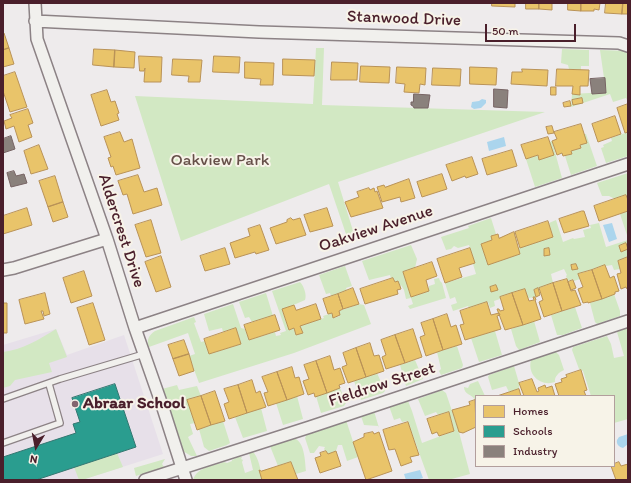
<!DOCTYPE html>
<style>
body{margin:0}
#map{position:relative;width:631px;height:483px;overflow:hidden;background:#eeebec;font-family:Itim,sans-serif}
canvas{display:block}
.frame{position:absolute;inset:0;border:4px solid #4a1f2b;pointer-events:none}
.legend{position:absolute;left:475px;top:395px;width:140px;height:72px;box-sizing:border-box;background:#f7f3e8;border:1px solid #b29e9c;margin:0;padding:5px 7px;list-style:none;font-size:12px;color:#4a1f2b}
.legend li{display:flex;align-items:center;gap:8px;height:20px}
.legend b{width:20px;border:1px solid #b29e9c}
.north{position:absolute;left:16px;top:427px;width:40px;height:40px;-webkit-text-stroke:3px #f7f3e8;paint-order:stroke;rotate:190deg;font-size:11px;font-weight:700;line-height:16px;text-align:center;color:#4a1f2b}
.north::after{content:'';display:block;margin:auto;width:14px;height:18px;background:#4a1f2b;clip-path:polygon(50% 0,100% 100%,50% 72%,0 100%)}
.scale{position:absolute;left:485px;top:24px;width:91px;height:18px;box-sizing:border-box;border:2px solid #4a1f2b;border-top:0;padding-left:5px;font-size:12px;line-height:14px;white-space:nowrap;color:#4a1f2b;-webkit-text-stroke:3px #f7f3e8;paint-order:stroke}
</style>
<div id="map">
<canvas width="631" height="483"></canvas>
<div class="frame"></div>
<ul class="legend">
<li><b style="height:11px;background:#e9c46a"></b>Homes</li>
<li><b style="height:11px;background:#2a9d8f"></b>Schools</li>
<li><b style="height:11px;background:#8a817c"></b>Industry</li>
</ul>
<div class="north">N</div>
<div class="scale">50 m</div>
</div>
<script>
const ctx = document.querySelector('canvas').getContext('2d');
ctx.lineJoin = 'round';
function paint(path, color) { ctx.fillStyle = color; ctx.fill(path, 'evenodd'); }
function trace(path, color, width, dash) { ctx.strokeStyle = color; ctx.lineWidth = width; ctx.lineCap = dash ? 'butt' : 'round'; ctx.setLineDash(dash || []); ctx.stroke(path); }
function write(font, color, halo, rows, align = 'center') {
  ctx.font = font + ' Itim,sans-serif'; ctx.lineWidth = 4; ctx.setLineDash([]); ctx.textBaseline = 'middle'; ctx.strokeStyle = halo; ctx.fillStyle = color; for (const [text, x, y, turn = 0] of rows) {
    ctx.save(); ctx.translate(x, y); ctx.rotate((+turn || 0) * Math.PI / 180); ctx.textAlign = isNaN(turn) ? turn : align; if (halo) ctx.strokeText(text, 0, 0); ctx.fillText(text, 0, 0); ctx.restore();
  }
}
paint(new Path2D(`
 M56,329L67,355L124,335L163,454L82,480H3V345Z`), '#e7e0e9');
paint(new Path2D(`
 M316,48H324L322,105L545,112L338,182L354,234L347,237L329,184L181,241L135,96L313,104Z
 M562,49L589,50V66H581V70L569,69L568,65L561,63Z
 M600,50L628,51V102L626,98L613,102L610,94L571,107L572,94L606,92Z
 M628,132V156L606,163L601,148L604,147L603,145L612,141L611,138Z
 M584,134H586L597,166L571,175L565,156L572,154L571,151L581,148L580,145Z
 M552,141L562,178L535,187L526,159L538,155L539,159L550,142Z
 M628,173V200L626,195L615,199L609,196H602L597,183Z
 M628,211V238L620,214Z
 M491,218L496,234L491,236L492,240L481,244L488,264L520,254L518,248L553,237L549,223L556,220L563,242L573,238L574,239L585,237L583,230L591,228L590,225L599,223L606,247L628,240V257L618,261L620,269L614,270L612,265L606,266L605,265L578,274L580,279L574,281L573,279L568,281L566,276L567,275L564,269L551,274L553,283L534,290L536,297L528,298L525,289L500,297V299L494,301L495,306L490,308L488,302L469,308L468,306L453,311L451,305L457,303L455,297L450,299L445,283L476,274L473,264L475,263L469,245L458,248L454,246L451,249L446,250L441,237L469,228L468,226Z
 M411,245L417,259L415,268L403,272L411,297L429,291V286L435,284L434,279L439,278L440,281L442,283L446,298L410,309L408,306L413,304L411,298L406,299L404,290L401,285L400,286L398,281L395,282L394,278L391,279L390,275L369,280L362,261Z
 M345,266L352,286L346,288L347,291L331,296L330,293L326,294L319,275Z
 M300,282C304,286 307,295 305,300L282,310L289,330L294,328L296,335L303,333L300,326L324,318L323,316L332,313L334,318L340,316L339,311L359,304L364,305L371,324L294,353L199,383L189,356L195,354L188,333L149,347C146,340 149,335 155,331L194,317L196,322L194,323L201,342L205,341L209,354L241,344L236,328L223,332L222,328L209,331L204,314L233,304L241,328L245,329L249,340L275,332L276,336L281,335L280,333L286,331L272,291Z
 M266,293L273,316L252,322L249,317L245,318L239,302Z
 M614,294L620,311V316L597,324L595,322L590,303Z
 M575,307L582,328L563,335H557L551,315Z
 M534,321L540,342L519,350L516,346L511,329Z
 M628,328V419L614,423V396H591L583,371L579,369L572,350L573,347L607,336L611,344L614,358L624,356L617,332Z
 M56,329L67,357L49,363L52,372L15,380L10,386L3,388V352C22,350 40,339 56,329Z
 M495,331L502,355L479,362L471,338Z
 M457,346L463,365L462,368L441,375L439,371L441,369L437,352Z
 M556,352L559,355L564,370C559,372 554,377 555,382C541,387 527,375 531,360Z
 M415,360L423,379L406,386L400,365Z
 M514,366L519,383V389L509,392L506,386L492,390L488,377L489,375Z
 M377,373L385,391L383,393L361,400L354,381Z
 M478,381L485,396H476L475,400C472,394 464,395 464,387L468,388L470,384Z
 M177,385L179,390L197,386L201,396L188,400L195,423L190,424L193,434L188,437L197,456H191L183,451L164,395L162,389Z
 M340,388L346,403L344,406L321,413L316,396Z
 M442,390L446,393L459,432L470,474L448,480H429L408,422L407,421L402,422L400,418L394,420L389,406L408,401L412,411L422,443L454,431L449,412L438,415L436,412L425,416L418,399Z
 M297,396L303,419L283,425L276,403Z
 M261,408L267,431L243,438L235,417Z
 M374,411L379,428L378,426L364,425L361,416Z
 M347,420V423L358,457L347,461L342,445H338L336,451L328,454L324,449L325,447L319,446L314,453H310L305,438L307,434Z
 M223,421L230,443L227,445L209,451L204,447L199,429Z
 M294,438C305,442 305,462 306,471L296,474L291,462L278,466L270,446Z
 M252,451C259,457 261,471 262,480H193C197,467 213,466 224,462L227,463L232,461V460L238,457H242L241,459L243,460L242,462L245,473L253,470L249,453Z
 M117,453L123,467L82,480H79L74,467Z
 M165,459L162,464L164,467L136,476L134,468Z`), '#d2e8c3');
paint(new Path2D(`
 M482,99L486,100V103L481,108L474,109L471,107L472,102L479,101Z
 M504,137L506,146L489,151L487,142Z
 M612,223L617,239L609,242L603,225Z
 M628,434V444L623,448C619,447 616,444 617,440L619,437Z
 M420,470L423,478L416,480H406L404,474Z`), '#abd5ed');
const homes = new Path2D(`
 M492,3H515V7L492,6Z
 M526,3H539V9H526Z
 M539,3H552V10L539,9Z
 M568,3H581V11L568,10Z
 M581,3H600L599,10L594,9V11H581Z
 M606,3H623L622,14L605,13Z
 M623,3H628V14H622Z
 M3,33H4L9,48L3,50Z
 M9,48L14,64L3,67V50Z
 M94,49L115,50L114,67L93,65Z
 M115,50L135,52L134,68L114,67Z
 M139,56L162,57L161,82H144L145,68L144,71H140Z
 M214,56L240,57L239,73L213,72Z
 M173,59L202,60L200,82H188L189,76L172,75Z
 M283,59L315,60L314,76L283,75Z
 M245,62L274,63L273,85H260L261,79L245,78Z
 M332,62L358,63L357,80H331Z
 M361,66L390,67L389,83L360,82Z
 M397,67L426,68L425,85L420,84L419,93L404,92L405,84L396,83Z
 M470,67L497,68L496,85L470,84Z
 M433,68L461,69L460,86L432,85Z
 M522,69L548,70L547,86L511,84L512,72H522Z
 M557,69L589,70L588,86H580V95L572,94L573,86H556Z
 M15,72L27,107L10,112L3,91V76Z
 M551,87H556V95H551Z
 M107,90L111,102L115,101L119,113L117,114L119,120L101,126L91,95Z
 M582,98L583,103L573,105L572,100Z
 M570,101L571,106L564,107L563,103Z
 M628,104V132L625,133L617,108Z
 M28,109L33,123L28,125L32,137L19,142L14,126L6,129L4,121L12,118L10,115Z
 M615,116L621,134L598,142L592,124Z
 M581,124L587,143L580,145L581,148L571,151L572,154L563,156L562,153L557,155L552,141L557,139L554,132Z
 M552,126L554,133L548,134L546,127Z
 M120,132L124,142L132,139L140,168L116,175L113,166L111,167L108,158L111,157L104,137Z
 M548,137L554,155L539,160L538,155L526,159L521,145Z
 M39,145L48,169L31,174L24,151Z
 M512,150L517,166L487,175L482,159Z
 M472,157L478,174L466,178L465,176L452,181L446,165Z
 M442,174L447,189L422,197L417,182Z
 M138,175L144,192L157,188L162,205L133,214L127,194L123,195L118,181Z
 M55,176L63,202L48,207L39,181Z
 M409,179L415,198L401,202L400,197L382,202L377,187L384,185L385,187Z
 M369,188L370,190L374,188L375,192L377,191L383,208L351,217L345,202L359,197L357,192Z
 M626,195L628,200V211L599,221L594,206Z
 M63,202L68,217L53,222L48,207Z
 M27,208L32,225L3,234V216Z
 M327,208L333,226L310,232L304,215Z
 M582,211H584L589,226L564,233L559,219Z
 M291,218L293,220L300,218L306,235L276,244L270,228L287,222V220Z
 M151,220L161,253L146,257L135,225Z
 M548,221L553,237L520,248L515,232Z
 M260,225L269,250L256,254L255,252L235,258L230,243L250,236L248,229Z
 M514,232L520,254L488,265L481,244L492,240L491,236L498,234L499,238Z
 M626,243L628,249L621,252L619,246Z
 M225,248L230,264L205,271L200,256Z
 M470,248L475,263L459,268L462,277L445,283L437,259Z
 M549,248L550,255L544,256V249Z
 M161,256L171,287L156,292L145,262Z
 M628,257V288L627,289L626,287L621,289L617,274L621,273L618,261Z
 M432,262L437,276L426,280L429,291L411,297L403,272Z
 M576,264L578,269L572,270L571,265Z
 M605,265L610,278L614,276L619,291L615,292V294L602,299L592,270Z
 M592,270L602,299L588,303V302L583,303L578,289L583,287L578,274Z
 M84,271L92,296L71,303L63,278Z
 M393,278L395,282L398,281L400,286L401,289L397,290L398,294L365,304L360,289Z
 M567,279L571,291L575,290L581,305L562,311L553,283Z
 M573,280L576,288L571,290L568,282Z
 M553,283L562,311L544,317L539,302L543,300L539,288Z
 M496,285L498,290L491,292L490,287Z
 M353,288L359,304L343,309L338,294Z
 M538,288L540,295L536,297L534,290Z
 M525,289L529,301L534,300L533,297H535L536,300H535L541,319L523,325L512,293Z
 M45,293L50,314L44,316L43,311H41L44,319L25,324L19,300Z
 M512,293L523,325L505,330L497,309H499L500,311L504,310L500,297Z
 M338,294L343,309L339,311L340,315L333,318L332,313L328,314L323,299Z
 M487,302L491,315L499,313L500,315L497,316L501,329L465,340L460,325L464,324L460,311Z
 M3,303H7V333H3Z
 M93,303L105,340L89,345L77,308Z
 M316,304L321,319L300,326L303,333L296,335L294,328L289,330L282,309L294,305L296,310Z
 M447,314L451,327L456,325L462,344L443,350L433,319Z
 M275,315L280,330L249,340L244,325Z
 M433,319L443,350L426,356L420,337L425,335L421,323Z
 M236,328L241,344L209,354L204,339Z
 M413,329L422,357L405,363L395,335Z
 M395,335L405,363L386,369L382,357L386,355L381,340Z
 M184,340L189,354L173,359L168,345Z
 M370,343L374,356L379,355L384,371L366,377L356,348Z
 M356,348L366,377L348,383L342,367L347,365L343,353Z
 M189,354L194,371L179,376L173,359Z
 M330,356L334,370L340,368L345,383L339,385L340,388L327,393L316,361Z
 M316,361L327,393L315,397L314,393L308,395L303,381L309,379L304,365Z
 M292,367L295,378L299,377L304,394L287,400L277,372Z
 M581,370L587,390L584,391L586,396H559L555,384L562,382L561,379L567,377L566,375Z
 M277,372L287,400L268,406L264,393L268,392L262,377Z
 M532,379L537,392L539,391L538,388L545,385L546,388L552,386L555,396H524L519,383Z
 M252,380L256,393L260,391L266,407L247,413L238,385Z
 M238,385L247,413L229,419L224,404L229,402L224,389Z
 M519,389L521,396H497L509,392Z
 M215,391L225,421L211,425L201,396Z
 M201,396L211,425L197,430L187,400Z
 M475,400L476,427L463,433L459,432L452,410L470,405L469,402Z
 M449,412L454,431L439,436L437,432L432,434L427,419Z
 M408,422L419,455L410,457L412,462L401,466L395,449L389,450L383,430Z
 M373,432L374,434L379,432L392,471L366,480L353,442L364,437V434Z
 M326,451L328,454L336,451L341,466L320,473L315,458L321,456L320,453Z
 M291,462L298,480H262L259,470L261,471Z
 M619,462L621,466L628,464V480H616L611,466H614V464Z`);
paint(homes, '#e9c46a');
trace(homes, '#b99257', 1);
const schools = new Path2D(`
 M115,384L136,447L36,480H3V457L76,433L73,424L80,422L72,398Z`);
paint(schools, '#2a9d8f');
trace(schools, '#347771', 1);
const industry = new Path2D(`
 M605,78L606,93L592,94L590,79Z
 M494,89L508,90L507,108L494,107Z
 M414,94L430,95L428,108H414L413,106L411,105V102H413Z
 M11,136L15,149L3,153V139Z
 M14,171L16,176L24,174L27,183L11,187L7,173Z`);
paint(industry, '#8a817c');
trace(industry, '#776464', 1);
const service = new Path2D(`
 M3,399L60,379L144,354
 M3,443L60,423L49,384`);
const minor = new Path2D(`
 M35,3L37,39L107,239L135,328L162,405L186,480
 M35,21L259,32L619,43L628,46
 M3,270L14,268L107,239
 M135,328L628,164
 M145,480L310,427L628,321`);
trace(service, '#8c8285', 8);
trace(minor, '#8c8285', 14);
trace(service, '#f1f0ed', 5.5);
trace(minor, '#f1f0ed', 11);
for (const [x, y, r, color] of [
 [75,404,4,"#83666f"]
]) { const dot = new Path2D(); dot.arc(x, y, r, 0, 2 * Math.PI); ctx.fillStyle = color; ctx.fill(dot); trace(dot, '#f7f3e8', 1.5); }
write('17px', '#4a1f2b', '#f7f3e8', [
 ["Stanwood Drive",404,19,2],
 ["Oakview Avenue",376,229,-18],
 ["Aldercrest Drive",121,231,72],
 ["Fieldrow Street",382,385,-18]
]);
write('17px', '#665049', '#f7f3e8', [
 ["Oakview Park",220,161]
]);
write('bold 17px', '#4a1f2b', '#f7f3e8', [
 ["Abraar School",83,404]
], 'left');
</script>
